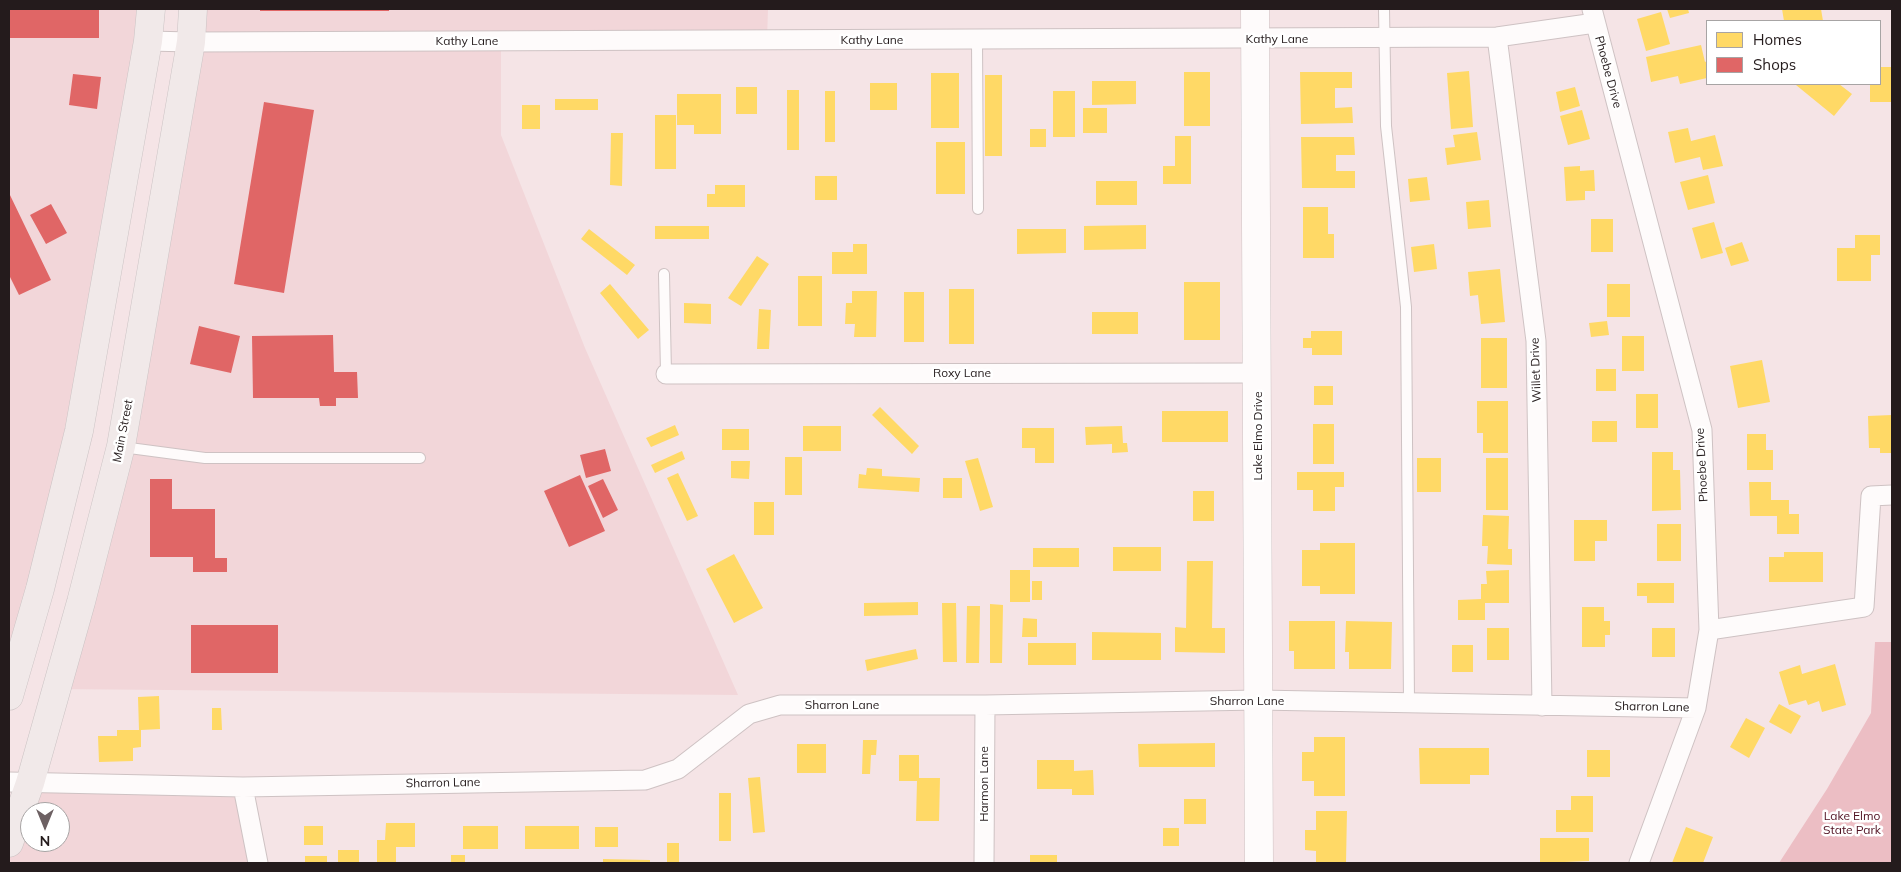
<!DOCTYPE html>
<style>
body{margin:0}
#map{position:relative;width:1901px;height:872px;overflow:hidden;background:#f5e4e6;font-family:Mulish,sans-serif}
canvas{display:block}
.frame{position:absolute;inset:0;border:10px solid #241b1c;pointer-events:none}
.legend{position:absolute;left:1706px;top:20px;width:175px;height:65px;box-sizing:border-box;background:#fff;border:1px solid #a7a4a4;margin:0;padding:6px 9px;list-style:none;font-size:15px;color:#241b1c}
.legend li{display:flex;align-items:center;gap:10px;height:25px}
.legend b{width:25px;border:1px solid #a7a4a4}
.north{position:absolute;left:20px;top:802px;width:50px;height:50px;box-sizing:border-box;background:#fff;border:1px solid #a7a4a4;border-radius:50%;rotate:180deg;font-size:14px;font-weight:700;line-height:20px;text-align:center;color:#241b1c}
.north::after{content:'';display:block;margin:auto;width:18px;height:22px;background:#6d6163;clip-path:polygon(50% 0,100% 100%,50% 72%,0 100%)}
</style>
<div id="map">
<canvas width="1901" height="872"></canvas>
<div class="frame"></div>
<ul class="legend">
<li><b style="height:14px;background:#ffd966"></b>Homes</li>
<li><b style="height:14px;background:#e06666"></b>Shops</li>
</ul>
<div class="north">N</div>
</div>
<script>
const ctx = document.querySelector('canvas').getContext('2d');
ctx.lineJoin = 'round';
function paint(path, color) { ctx.fillStyle = color; ctx.fill(path, 'evenodd'); }
function trace(path, color, width, dash) { ctx.strokeStyle = color; ctx.lineWidth = width; ctx.lineCap = dash ? 'butt' : 'round'; ctx.setLineDash(dash || []); ctx.stroke(path); }
function write(font, color, halo, rows, align = 'center') {
  ctx.font = font + ' Mulish,sans-serif'; ctx.lineWidth = 5; ctx.setLineDash([]); ctx.textBaseline = 'middle'; ctx.strokeStyle = halo; ctx.fillStyle = color; for (const [text, x, y, turn = 0] of rows) {
    ctx.save(); ctx.translate(x, y); ctx.rotate((+turn || 0) * Math.PI / 180); ctx.textAlign = isNaN(turn) ? turn : align; if (halo) ctx.strokeText(text, 0, 0); ctx.fillText(text, 0, 0); ctx.restore();
  }
}
paint(new Path2D(`
 M9,9H151L148,41L9,696Z
 M193,9H768L767,40L501,41V135L585,348L738,695L54,689L79,602Z
 M30,783L243,787L258,863H9V841ZM30,812H60V842H30Z`), '#f2d6d9');
paint(new Path2D(`
 M1875,642H1892V863H1779L1827,789L1871,713Z`), '#ecbec4');
paint(new Path2D(`
 M1667,9H1688L1689,13L1670,18Z
 M1782,9H1821L1823,21H1784Z
 M1661,12L1670,44L1646,51L1637,19Z
 M1701,45L1705,62L1707,61V78L1680,84L1678,76L1651,82L1646,57Z
 M1880,67H1892V102H1870V84H1880Z
 M1469,71L1473,127L1451,129L1447,73Z
 M1184,72H1210V126H1184Z
 M1300,72H1352V88H1335V108L1352,107L1353,123L1301,124Z
 M931,73H959V128H931Z
 M985,75H1002V156H985Z
 M1092,81H1136V104L1092,105Z
 M870,83H897V110H870Z
 M1797,84H1839L1852,94L1834,116L1796,85Z
 M736,87H757V114H736Z
 M1575,87L1580,106L1560,112L1556,92Z
 M787,90H799V150H787Z
 M825,91H835V142H825Z
 M1053,91H1075V137H1053Z
 M677,94H721V134H694V125H677Z
 M555,99H598V110H555Z
 M522,105H540V129H522Z
 M1083,108H1107V133H1083Z
 M1582,110L1590,139L1568,145L1560,116Z
 M655,115H676V169H655Z
 M1688,128L1691,141L1715,135L1723,166L1703,170L1700,157L1675,163L1668,132Z
 M1030,129H1046V147H1030Z
 M1477,132L1481,160L1447,165L1445,148L1455,147L1453,135Z
 M611,133H623L622,186L610,185Z
 M1175,136H1191V184H1163V166H1175Z
 M1301,137H1354L1355,155H1336V171H1355V188H1302Z
 M936,142H965V194H936Z
 M1580,166V171L1594,170L1595,191H1585V200L1566,201L1564,167Z
 M1708,175L1715,203L1688,210L1680,182Z
 M815,176H837V200H815Z
 M1427,177L1430,200L1410,202L1408,179Z
 M1096,181H1137V205H1096Z
 M715,185H745V207H707V194H715Z
 M1489,200L1491,227L1468,229L1466,202Z
 M1303,207H1328V234H1334V258H1303Z
 M1591,219H1613V252H1591Z
 M1714,222L1723,253L1701,259L1692,228Z
 M1146,225V249L1084,250V226Z
 M655,226H709V239H655Z
 M589,229L635,265L627,275L581,239Z
 M1017,229H1066V253L1017,254Z
 M1855,235H1880V255H1871V281H1837V248H1855Z
 M1742,242L1749,261L1731,266L1725,248Z
 M853,244H867V274H832V252H853Z
 M1434,244L1437,269L1414,272L1411,247Z
 M757,256L769,264L741,306L728,298Z
 M1500,269L1505,322L1481,324L1478,295L1470,296L1468,272Z
 M798,276H822V326H798Z
 M1184,282H1220V340H1184Z
 M610,284L649,330L638,339L600,293Z
 M1607,284H1630V317H1607Z
 M949,289H974V344H949Z
 M852,291H877L876,337H854L855,324H845L846,303H852Z
 M904,292H924V342H904Z
 M684,303L711,304V324L684,323Z
 M759,309L771,310L769,349H757Z
 M1092,312H1138V334H1092Z
 M1607,321L1609,335L1591,337L1589,323Z
 M1311,331H1342V355H1312V348H1303V338H1311Z
 M1622,336H1644V371H1622Z
 M1481,338H1507V388H1481Z
 M1762,360L1770,402L1738,408L1730,366Z
 M1596,369H1616V391H1596Z
 M1314,386H1333V405H1314Z
 M1636,394H1658V428H1636Z
 M1477,401H1508V453H1483V433H1477Z
 M880,407L919,446L912,454L872,415Z
 M1162,411H1228V442H1162Z
 M1892,415V453H1880V448H1869L1868,416Z
 M1592,421H1617V442H1592Z
 M1313,424H1334V464H1313Z
 M675,425L679,435L651,447L646,438Z
 M803,426H841V451H803Z
 M1122,426L1123,443H1127L1128,452L1112,453V444L1086,445L1085,427Z
 M1022,428H1054V463H1035V448H1022Z
 M722,429H749V450H722Z
 M1747,434H1766V450H1773V470H1747Z
 M682,451L685,459L655,473L651,465Z
 M1652,452H1673V470H1680L1681,510L1652,511Z
 M785,457H802V495H785Z
 M978,458L993,507L980,511L965,461Z
 M1417,458H1441V492H1417Z
 M1486,458H1508V510H1486Z
 M731,461H750L749,479L731,478Z
 M867,468L882,469V476L920,478L919,492L858,488L859,474L866,475Z
 M1297,472H1344V487H1335V511H1313V490H1297Z
 M678,473L698,516L687,521L667,478Z
 M943,478H962V498H943Z
 M1749,482H1771V500H1789V514H1799V534H1777V516H1750Z
 M1193,491H1214V521H1193Z
 M754,502H774V535H754Z
 M1483,515L1509,516L1508,549H1512V565L1487,564L1488,546H1482Z
 M1574,520H1607V541H1595V561H1574Z
 M1657,524H1681V561H1657Z
 M1320,543H1355V594H1320V586H1302V550H1320Z
 M1113,547H1161V571H1113Z
 M1033,548H1079V567H1033Z
 M1784,552H1823V582H1769V557H1784Z
 M734,554L763,608L734,623L706,569Z
 M1187,561H1213L1212,628H1225V653L1175,652V627L1186,628Z
 M1010,570H1030V602H1010Z
 M1509,570V603H1485V620H1458V600L1481,599V584H1487L1486,571Z
 M1032,581H1042V600H1032Z
 M1637,583H1674V603H1647V596H1637Z
 M918,602V615L864,616V603Z
 M942,603H956L957,662H943Z
 M990,604L1003,605L1002,663H990Z
 M967,606H980L979,663H966Z
 M1582,607H1604V621H1610V635H1605V647H1582Z
 M1023,618L1037,619V637H1022Z
 M1289,621H1335V669H1294V651H1289Z
 M1346,621L1392,622L1391,669H1349V652H1345Z
 M1487,628H1509V660H1487Z
 M1652,628H1675V657H1652Z
 M1092,632L1161,633V660H1092Z
 M1028,643H1076V665H1028Z
 M1452,645H1473V672H1452Z
 M916,649L918,659L867,671L865,660Z
 M1835,664L1846,705L1822,712L1819,701L1808,705L1806,700L1789,705L1779,672L1800,665L1802,674Z
 M159,696L160,729L141,730V747L133,748V761L99,762L98,736H117V730H139L138,697Z
 M1779,704L1801,716L1791,734L1769,722Z
 M212,708H221L222,730H212Z
 M1746,718L1765,728L1749,758L1730,747Z
 M1314,737H1345V796H1314V781H1302V752H1314Z
 M863,740H877L876,755H871L870,774H862Z
 M1215,743V767H1139L1138,744Z
 M797,744H826V773H797Z
 M1419,748H1489V775H1470V784H1420Z
 M1587,750H1610V777H1587Z
 M899,755H919V778H940L939,821H916L917,781H899Z
 M1037,760H1074V771L1093,770L1094,795H1072V789H1037Z
 M760,777L765,832L753,833L748,778Z
 M719,793H731V841H719Z
 M1571,796H1593V832H1556V810H1571Z
 M1184,799H1206V824H1184Z
 M1316,811H1347L1346,863H1316V851L1305,850V830H1316Z
 M386,823H415V847H396V863H377V840H385Z
 M304,826H323V845H304Z
 M463,826H498V849H463Z
 M525,826H579V849H525Z
 M595,827H618V847H595Z
 M1686,827L1713,837L1703,863H1672Z
 M1163,828H1179V846H1163Z
 M1540,838H1589V861L1540,863Z
 M667,843H679V863H667Z
 M338,850H359V863H338Z
 M451,855H465V863H451Z
 M1030,855H1057V863H1030Z
 M305,856H327V863H305Z
 M603,859L650,860V863H603Z`), '#ffd966');
paint(new Path2D(`
 M9,9H99V38H9Z
 M260,9H389V11H260Z
 M73,74L101,77L97,109L69,105Z
 M264,102L314,110L284,293L234,284Z
 M9,193L51,280L19,295L9,275Z
 M51,204L67,233L46,244L30,215Z
 M199,326L240,336L231,373L190,364Z
 M333,335L334,372H357L358,398H336V406H320L319,398H253L252,336Z
 M605,449L611,471L586,478L580,455Z
 M580,475L605,531L569,547L544,491Z
 M150,479H172V509H215V558H227V572H193V557H150Z
 M603,479L618,510L603,518L588,486Z
 M191,625H278V673H191Z`), '#e06666');
const lane = new Path2D(`
 M1384,9L1386,126L1406,307L1409,703
 M977,40L978,209
 M664,274L666,374
 M122,447L205,458H420`);
const street = new Path2D(`
 M1592,9L1702,430L1709,630L1696,708L1639,863
 M1497,37L1536,341L1542,706
 M148,41L191,42L1497,37L1595,23
 M666,374L1258,373
 M1709,630L1864,607L1871,496L1892,495
 M9,782L243,787L645,780L678,769L749,714L780,705H985L1258,700L1696,708
 M243,787L258,863
 M984,863L985,705`);
const secondary = new Path2D(`
 M1255,9L1259,863`);
const primary = new Path2D(`
 M9,696L40,589L79,431L148,41L151,9
 M9,843L30,783L81,602L121,446L191,42L193,9`);
trace(lane, '#cec2c3', 12);
trace(street, '#cec2c3', 21);
trace(secondary, '#cec2c3', 29);
trace(primary, '#cbc3c4', 29);
trace(lane, '#fefbfb', 10);
trace(street, '#fefbfb', 19);
trace(secondary, '#fefbfb', 28);
trace(primary, '#f1e9e9', 28);
write('12px', '#241b1c', '#fff', [
 ["Kathy Lane",1277,39],
 ["Kathy Lane",872,40],
 ["Kathy Lane",467,41],
 ["Phoebe Drive",1608,72,75],
 ["Willet Drive",1536,370,-92],
 ["Roxy Lane",962,373],
 ["Main Street",123,431,-79],
 ["Lake Elmo Drive",1258,436,-90],
 ["Phoebe Drive",1702,465,-93],
 ["Sharron Lane",1247,701],
 ["Sharron Lane",842,705],
 ["Sharron Lane",1652,707,1],
 ["Sharron Lane",443,783,-1],
 ["Harmon Lane",984,784,-90]
]);
write('12px', '#4f1020', '#fff', [
 ["Lake Elmo",1852,816],
 ["State Park",1852,830]
]);
</script>
